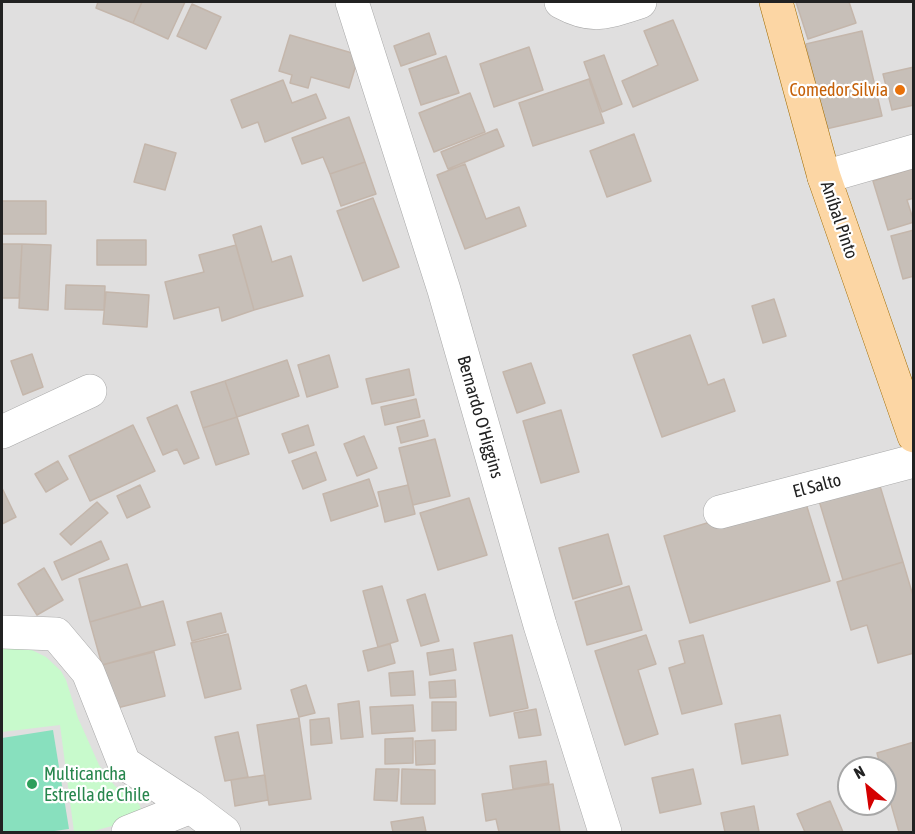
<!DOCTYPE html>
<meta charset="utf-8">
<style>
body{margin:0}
#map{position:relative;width:915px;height:834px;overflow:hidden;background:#f2efe9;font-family:"Asap Condensed",sans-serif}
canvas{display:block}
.frame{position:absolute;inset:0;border:3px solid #222;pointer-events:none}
.north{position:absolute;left:837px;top:756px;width:60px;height:60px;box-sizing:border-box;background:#fff;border:2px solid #a7a7a7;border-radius:50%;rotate:331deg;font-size:16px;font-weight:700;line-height:24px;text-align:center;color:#222}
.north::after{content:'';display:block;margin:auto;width:21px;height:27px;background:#d40000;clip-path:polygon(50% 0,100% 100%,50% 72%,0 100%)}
</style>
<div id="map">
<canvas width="915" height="834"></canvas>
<div class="frame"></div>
<div class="north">N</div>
</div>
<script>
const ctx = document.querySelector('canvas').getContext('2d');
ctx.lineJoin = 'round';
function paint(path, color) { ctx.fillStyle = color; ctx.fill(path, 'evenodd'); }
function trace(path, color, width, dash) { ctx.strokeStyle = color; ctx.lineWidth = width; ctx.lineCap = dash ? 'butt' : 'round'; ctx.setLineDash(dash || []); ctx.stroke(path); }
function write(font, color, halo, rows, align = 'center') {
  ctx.font = font + ' "Asap Condensed",sans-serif'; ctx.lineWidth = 4.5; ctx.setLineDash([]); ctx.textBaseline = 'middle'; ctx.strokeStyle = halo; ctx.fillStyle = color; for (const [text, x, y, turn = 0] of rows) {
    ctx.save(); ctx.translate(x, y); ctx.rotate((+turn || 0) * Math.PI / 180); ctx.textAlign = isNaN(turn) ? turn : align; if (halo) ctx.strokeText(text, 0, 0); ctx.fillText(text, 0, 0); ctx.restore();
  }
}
paint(new Path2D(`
 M2,2H913V832H2ZM849,768H885V804H849Z`), '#e0dfdf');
paint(new Path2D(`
 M2,647H23L32,650L46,657L61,671L66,680L78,718L99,765L115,786L139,804L142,811L134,820L90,832H74L60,725L2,732Z`), '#c8facc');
paint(new Path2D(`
 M53,730L69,829L47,832H2V738Z`), '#88e0be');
const building = new Path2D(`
 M98,2H142L133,23L96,8Z
 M142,2H185L168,39L133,23Z
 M796,2H849L856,23L808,39Z
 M192,4L221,17L206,49L177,36Z
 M673,20L698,80L633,107L622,81L658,65L644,31Z
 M862,31L882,116L826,129L806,44Z
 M429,33L436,54L401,66L394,46Z
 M290,35L359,55L349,88L311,77L308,88L290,83L292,75L279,71Z
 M529,47L543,90L494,107L480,64Z
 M604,55L622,104L602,112L584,62Z
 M446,56L459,93L421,105L409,69Z
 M914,67V105L892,110L883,74Z
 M589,79L604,123L533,146L519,103Z
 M283,80L292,103L316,94L326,118L265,142L258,122L242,128L231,100Z
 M470,93L485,132L434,152L419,113Z
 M349,117L365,162L330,174L323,157L302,164L292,138Z
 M497,129L504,146L448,169L441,152Z
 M634,134L651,181L607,197L590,151Z
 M145,144L176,153L165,190L134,182Z
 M365,162L376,194L341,206L330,174Z
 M465,164L486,219L519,207L526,226L465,249L437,175Z
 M914,168V198L907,200L914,222L888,230L873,181Z
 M373,198L399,267L363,281L337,211Z
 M2,201H46V234H2Z
 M261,226L272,262L291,256L303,296L254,310L233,235Z
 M914,230V276L903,279L891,236Z
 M97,240H146V265H97Z
 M2,244H22L19,298H2Z
 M22,244L51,245L48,310L19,308Z
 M236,245L254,310L222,321L219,307L174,319L165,282L204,272L199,255Z
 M66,285L105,286L104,310L65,309Z
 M106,292L149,295L147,327L103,324Z
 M774,299L786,336L763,343L752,306Z
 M690,335L708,385L724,379L735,411L662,437L633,355Z
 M32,354L43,387L23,395L11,361Z
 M329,355L338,387L307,397L298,365Z
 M287,360L299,396L237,417L225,381Z
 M531,363L545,403L517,413L503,372Z
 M409,369L414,395L372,404L366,379Z
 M225,381L237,417L203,428L191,392Z
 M416,399L420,417L385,425L381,407Z
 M177,405L199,458L184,464L177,449L163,455L147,418Z
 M561,410L579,472L541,483L523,421Z
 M237,417L249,454L216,465L203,428Z
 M424,420L428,436L401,443L397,427Z
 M133,425L155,471L90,501L69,456Z
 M308,425L314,445L289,453L282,434Z
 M364,436L377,468L357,476L344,444Z
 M435,439L450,496L413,505L399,448Z
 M316,452L326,480L303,489L292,461Z
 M58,461L68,479L46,492L35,474Z
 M877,476L903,562L843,580L817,494Z
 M369,479L378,506L331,521L323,494Z
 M140,485L150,507L127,518L117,496Z
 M408,485L415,514L385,522L378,492Z
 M2,488L16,517L2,524Z
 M803,494L830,581L690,623L664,536Z
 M469,498L487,555L438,570L420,513Z
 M97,502L108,513L71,545L60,534Z
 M608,534L622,584L573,599L559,548Z
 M101,541L109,559L62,580L54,562Z
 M903,562L914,599V653L878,663L867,625L851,630L837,582Z
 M127,564L141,607L90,622L79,579Z
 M44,568L63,600L37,615L18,584Z
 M382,586L398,641L378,647L363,591Z
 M629,586L642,630L587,645L575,602Z
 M425,594L439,641L421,646L407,600Z
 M163,601L175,645L102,665L90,622Z
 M221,613L226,632L192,641L187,622Z
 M228,634L241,689L205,698L191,643Z
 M512,635L528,708L490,716L474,643Z
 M646,635L656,664L638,670L658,734L625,745L595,651Z
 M703,635L722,704L682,714L669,668L685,663L679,641Z
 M390,644L395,663L368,671L363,651Z
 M453,649L456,670L430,675L427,653Z
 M154,652L165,696L113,709L102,665Z
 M413,671L415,695L391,696L389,673Z
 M455,680L456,697L430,698L429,682Z
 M306,685L315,713L299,717L291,690Z
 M359,701L363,737L341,739L338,704Z
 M432,702H456V730L432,731Z
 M413,705L415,731L372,734L370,707Z
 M536,709L541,735L519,738L514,713Z
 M780,715L788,755L742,764L735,724Z
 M299,718L311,799L269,805L257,725Z
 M329,718L332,743L311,745L310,720Z
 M238,732L248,777L225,781L215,737Z
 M413,738V763L385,764V739Z
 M435,740V764L416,765L415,741Z
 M914,742V832H899L885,783V768H881L877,753Z
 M546,761L549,783L513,789L510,766Z
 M376,769H399L397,801L374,800Z
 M402,769L435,770V804H401Z
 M693,769L701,804L660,813L652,778Z
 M265,775L268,800L235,806L231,780Z
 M553,784L560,832H499L496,819L486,821L482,794Z
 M830,801L843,832H805L797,814Z
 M754,806L759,832H725L721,813Z
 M423,817L426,832H393L391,822Z`);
paint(building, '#c7bfb8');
trace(building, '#c4b6ab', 1.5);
const minor = new Path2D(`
 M352,2L444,290L540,625L605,832
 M561,2C594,20 607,12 640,2
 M824,177L914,151
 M2,432L90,391
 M720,512L914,461
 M2,632L56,634L88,672L124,763L191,807L224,832
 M128,832L191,807`);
const major = new Path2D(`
 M776,2L824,177L914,436`);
trace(minor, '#a9a9a9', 34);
trace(major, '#a06b00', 34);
trace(minor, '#fff', 33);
trace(major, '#fcd6a4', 33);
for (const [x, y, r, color] of [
 [900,90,6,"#e8710a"],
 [32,784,6,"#2e9e5b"]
]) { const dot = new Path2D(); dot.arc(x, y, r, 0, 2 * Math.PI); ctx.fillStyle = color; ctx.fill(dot); trace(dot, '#fff', 2); }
write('18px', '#c56008', '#fff', [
 ["Comedor Silvia",888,90]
], 'right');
write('18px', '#222', '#fff', [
 ["Aníbal Pinto",839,220,71],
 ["Bernardo O'Higgins",480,417,74],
 ["El Salto",817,486,-15]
]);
write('18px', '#27864d', '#fff', [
 ["Multicancha",44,774],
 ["Estrella de Chile",44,795]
], 'left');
</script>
